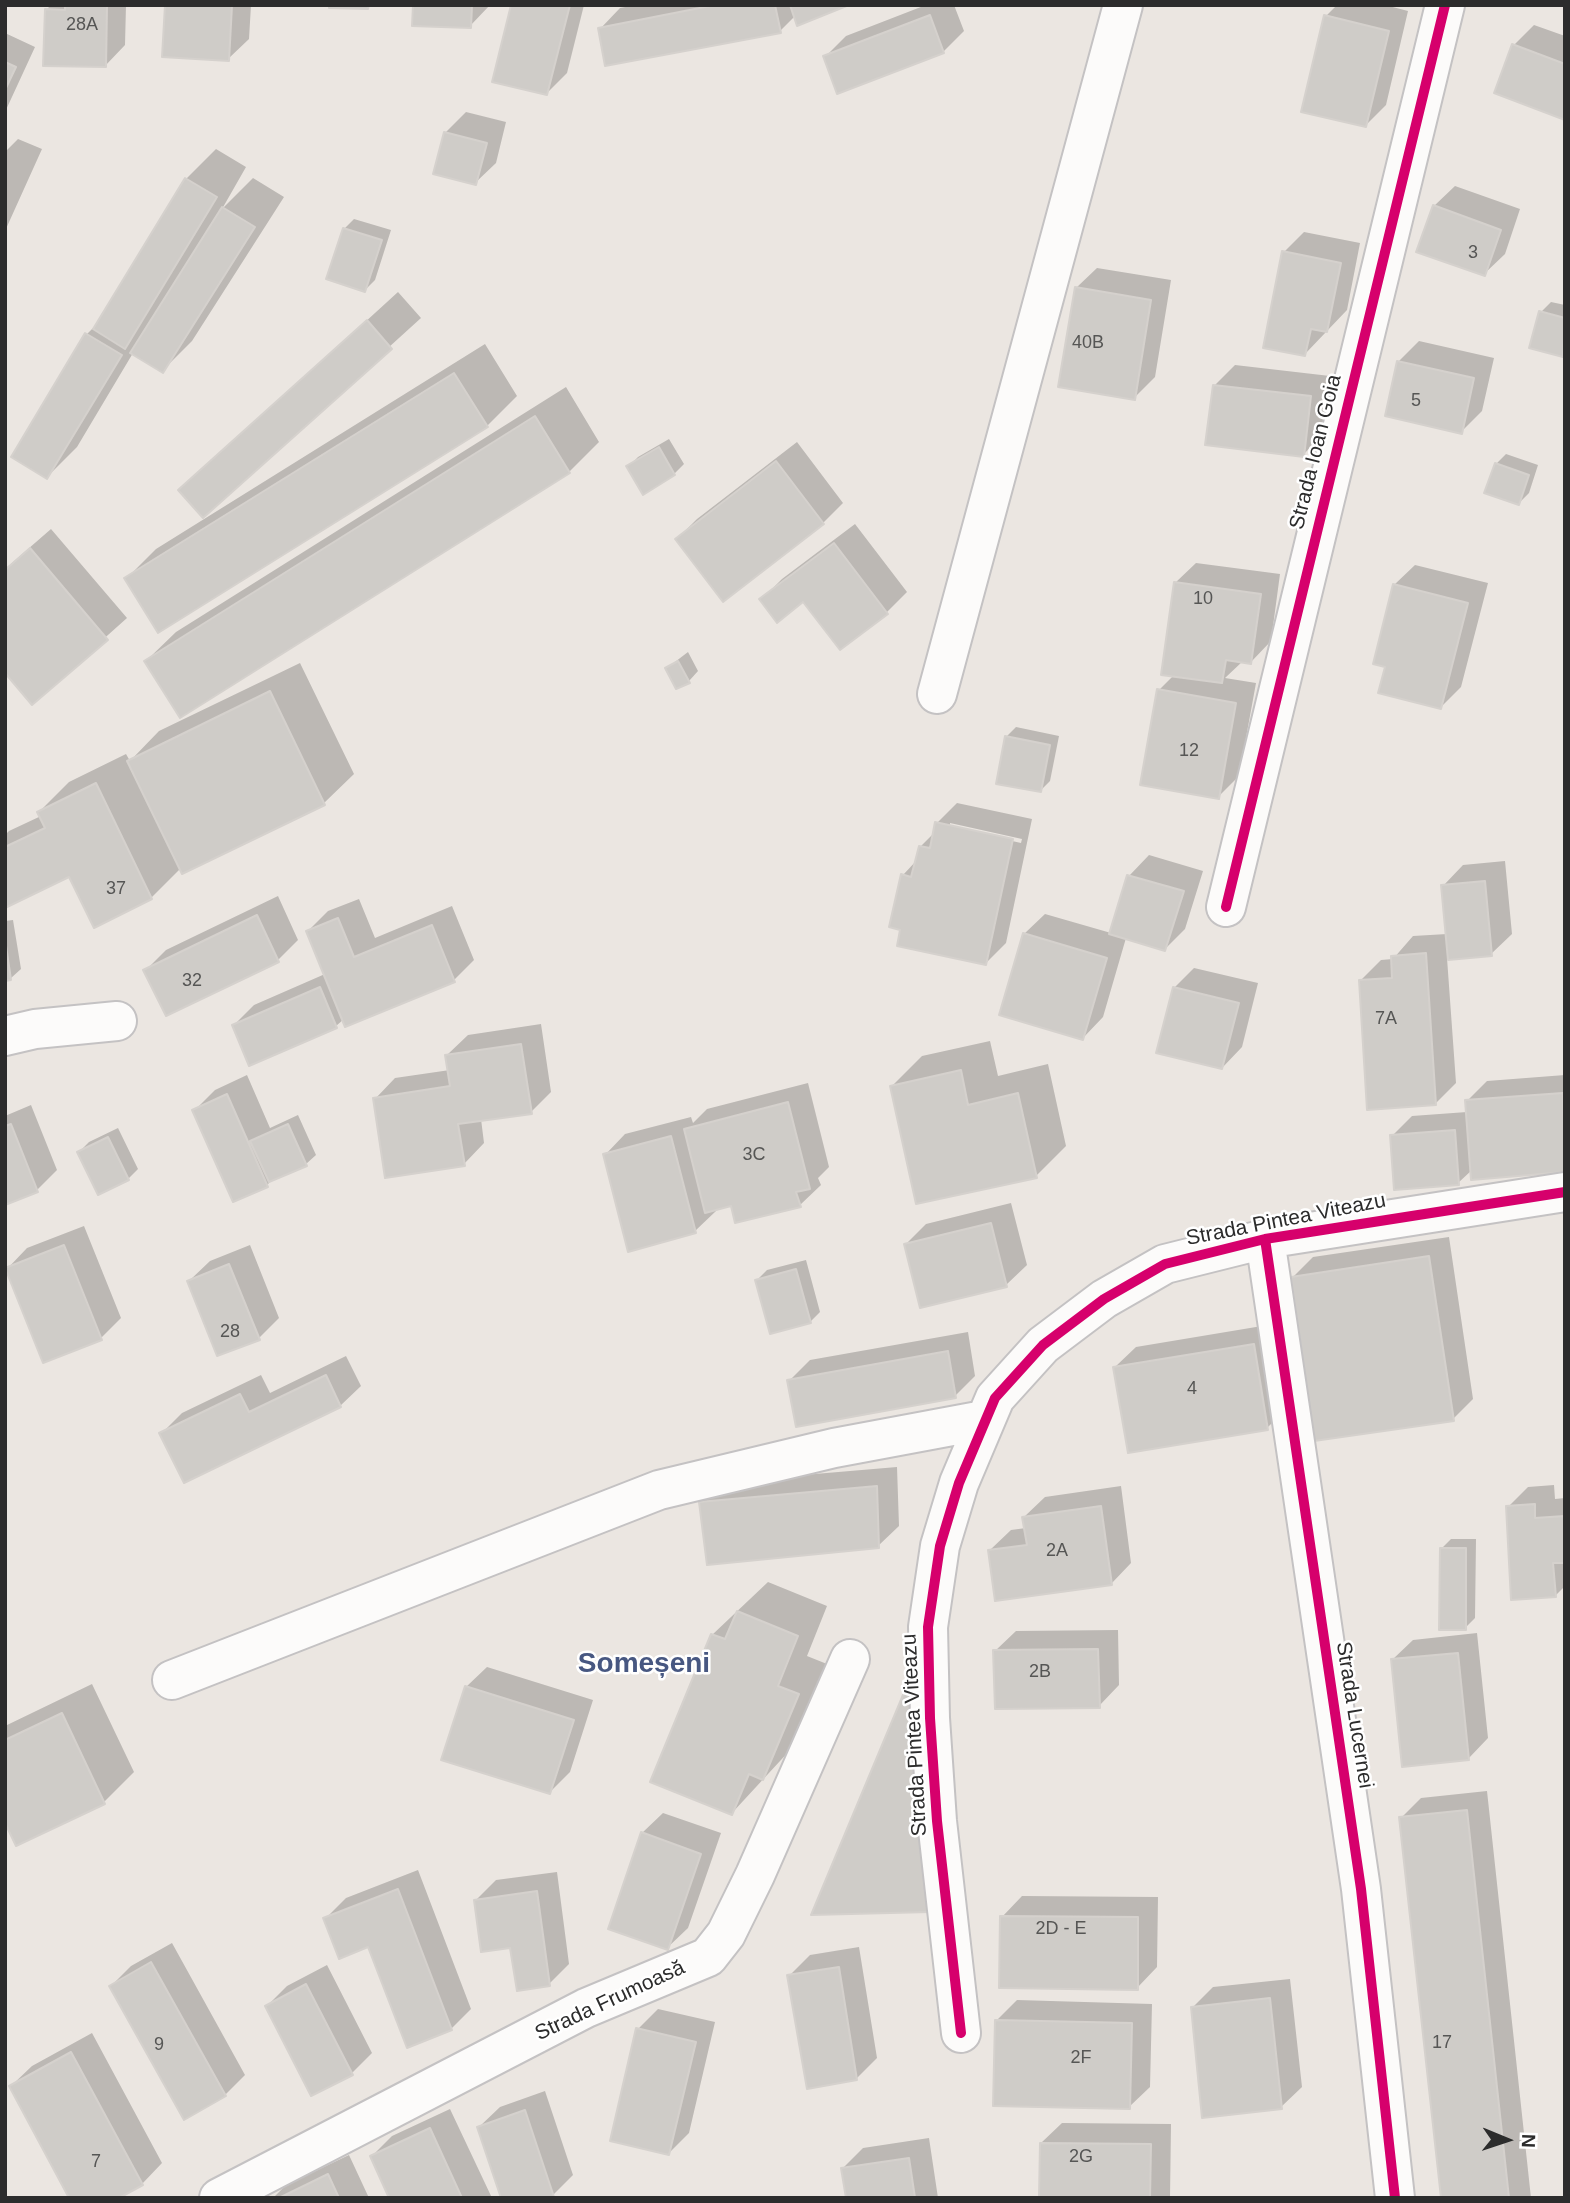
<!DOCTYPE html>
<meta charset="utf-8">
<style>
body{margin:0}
#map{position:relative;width:1570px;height:2203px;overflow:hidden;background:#ebe6e1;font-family:Arial,sans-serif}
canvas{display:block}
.frame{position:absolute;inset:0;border:7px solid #2c2c2c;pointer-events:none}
.north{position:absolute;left:1472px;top:2105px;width:70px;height:70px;-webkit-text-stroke:5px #fff;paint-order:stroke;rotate:92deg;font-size:19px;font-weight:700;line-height:28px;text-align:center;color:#2c2c2c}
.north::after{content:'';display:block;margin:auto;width:24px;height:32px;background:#2c2c2c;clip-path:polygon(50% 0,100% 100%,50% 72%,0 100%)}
</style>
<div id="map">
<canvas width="1570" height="2203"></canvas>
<div class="frame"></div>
<div class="north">N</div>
</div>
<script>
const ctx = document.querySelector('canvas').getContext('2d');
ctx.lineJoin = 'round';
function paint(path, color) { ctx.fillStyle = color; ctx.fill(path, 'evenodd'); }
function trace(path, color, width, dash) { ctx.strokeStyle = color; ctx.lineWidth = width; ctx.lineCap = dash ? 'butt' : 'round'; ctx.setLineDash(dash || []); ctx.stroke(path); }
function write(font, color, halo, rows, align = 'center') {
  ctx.font = font + ' Arial,sans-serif'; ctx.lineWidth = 5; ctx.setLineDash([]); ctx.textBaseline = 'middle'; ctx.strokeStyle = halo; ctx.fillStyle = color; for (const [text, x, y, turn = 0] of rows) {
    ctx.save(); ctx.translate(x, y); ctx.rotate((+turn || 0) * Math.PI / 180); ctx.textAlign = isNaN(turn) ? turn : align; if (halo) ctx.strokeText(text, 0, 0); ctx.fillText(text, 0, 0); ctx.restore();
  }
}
paint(new Path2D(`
 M51,5H126L125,45L105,66L46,10Z
 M167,5H251L249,39L228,59Z
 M414,5H490L470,26Z
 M513,5H584L567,73L547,93Z
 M636,5H844L795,16L780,31L600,29L620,8Z
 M926,5H954L964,31L944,51L838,92L825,57L846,36Z
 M1337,5H1385L1408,11L1386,105L1366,125L1326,16Z
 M1534,25L1565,36V118L1514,45Z
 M5,33L35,47L5,112Z
 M466,112L506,122L496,163L475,183L445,133Z
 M18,139L42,149L5,231V152Z
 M216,149L246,167L222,209L253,178L284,197L192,341L162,371L133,353L77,447L47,477L87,334L101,320L186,179Z
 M1455,186L1520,209L1505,254L1484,274L1434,206Z
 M354,219L391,230L375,280L365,290L344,229Z
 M1304,232L1360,243L1347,310L1305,354L1284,252Z
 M1097,268L1171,280L1155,377L1134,398L1076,288Z
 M398,292L421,318L203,516L180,491Z
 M1551,302L1565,305L1563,355L1541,312Z
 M1419,341L1494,358L1482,411L1461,432L1399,361Z
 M485,344L517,396L487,426L126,579L156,549Z
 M1235,365L1330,376L1323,434L1303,455L1214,386Z
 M566,387L599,442L569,472L146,661L176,632Z
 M669,439L684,464L674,474L628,467L638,457Z
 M797,442L843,503L823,523L677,539L697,519Z
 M1506,454L1538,465L1529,493L1519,503L1496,464Z
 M855,524L907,592L886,613L804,600H761L782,579Z
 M51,529L127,618L33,702L5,671V569Z
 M1196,563L1280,574L1271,641L1251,662L1243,661L1225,678L1256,683L1239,776L1218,797L1159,690L1174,675L1175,583Z
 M1415,565L1488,583L1461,687L1441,707L1388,666L1394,585Z
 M688,652L698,671L689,681L667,668Z
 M300,663L354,774L324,803L181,868L151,898L70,875L5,906V835L9,831L41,816L39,812L69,782L126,754L130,761L159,731Z
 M1016,727L1059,736L1050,781L1040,791L1006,737Z
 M957,803L1032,819L1006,943L986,963L902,928L903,875L917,860L920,847L935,832L937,823ZM950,823L1022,839L1021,843L950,827Z
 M1149,855L1203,871L1185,929L1165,949L1126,938L1103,1017L1083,1038L1024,934L1045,914L1111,933L1129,876Z
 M1505,861L1512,934L1491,954L1447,958L1456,1083L1435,1104L1361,980L1381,960L1393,959L1413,936L1447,934L1443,886L1463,865Z
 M278,896L298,940L278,960L146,970L166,950Z
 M359,899L375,938L452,906L474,960L454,980L344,1019L336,1026L234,1025L254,1005L325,974L308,931L328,911Z
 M13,920L21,969L11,978L5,979V921Z
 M1194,968L1258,983L1242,1047L1222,1068L1174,988Z
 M541,1024L551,1092L531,1112L481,1119L484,1143L464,1164L375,1099L395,1078L450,1070L447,1055L468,1035Z
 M990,1041L998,1076L1048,1064L1066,1146L1036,1176L892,1086L922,1056Z
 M247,1075L270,1128L298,1115L316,1155L306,1164L273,1179L267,1185L194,1111L215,1090Z
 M1565,1075V1171L1472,1170L1458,1183L1392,1136L1412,1116L1467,1112V1101L1487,1081Z
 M808,1083L829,1167L818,1178L821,1185L800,1205L732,1204L715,1208L716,1211L695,1231L605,1155L625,1134L691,1117L693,1123L707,1109Z
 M31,1105L57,1170L37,1190L5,1203V1116Z
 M118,1128L138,1169L128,1179L79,1152L89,1142Z
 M1011,1203L1027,1265L1006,1285L906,1244L926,1224Z
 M84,1226L121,1318L101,1338L7,1269L27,1248Z
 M1449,1237L1473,1399L1453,1419L1292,1278L1313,1257Z
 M250,1245L279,1318L259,1338L189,1281L210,1261Z
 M806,1260L820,1312L810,1322L757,1280L767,1270Z
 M1274,1324L1287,1408L1267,1428L1115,1367L1136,1347Z
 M968,1332L975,1376L955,1396L789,1381L810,1360Z
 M346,1356L361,1386L340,1406L161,1434L182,1413L261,1375L270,1393Z
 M897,1467L899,1526L878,1546L701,1503L721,1482Z
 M1554,1485L1555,1499L1565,1498V1586L1555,1596L1508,1507L1528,1487Z
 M1121,1486L1131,1563L1111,1584L990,1550L1011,1530L1026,1528L1024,1517L1045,1497Z
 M1451,1539H1476L1475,1618L1465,1628L1441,1549Z
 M768,1582L827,1606L807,1656L827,1664L792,1748L732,1813L712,1635Z
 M1118,1630L1119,1685L1099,1706L995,1651L1016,1631Z
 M1477,1633L1488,1738L1468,1759L1392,1660L1413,1640Z
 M487,1667L593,1700L570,1772L550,1792L466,1687Z
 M92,1684L134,1772L104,1802L5,1819V1726Z
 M1487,1791L1531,2198H1443L1401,1818L1421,1798Z
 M663,1813L721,1833L688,1928L667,1948L642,1833Z
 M418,1870L471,2009L451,2029L369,1945L325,1919L346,1898Z
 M557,1872L569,1964L549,1984L512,1946L476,1900L496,1880Z
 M1022,1896L1158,1897L1157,1967L1137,1988L1002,1917Z
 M172,1943L245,2075L225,2095L111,1986L131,1966Z
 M859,1947L877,2058L856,2079L789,1976L810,1955Z
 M327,1965L372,2053L352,2073L267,2006L287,1986Z
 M1290,1979L1302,2087L1281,2107L1192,2008L1213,1987Z
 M1017,2000L1152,2004L1150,2087L1129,2107L997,2020Z
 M658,2009L715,2022L689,2133L669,2153L638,2029Z
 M92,2033L162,2163L142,2184L11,2086L32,2066Z
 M545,2091L573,2175L553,2195L479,2127L500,2107Z
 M450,2109L492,2198H391L372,2156L392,2136Z
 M1062,2123L1171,2124L1170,2198H1040L1041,2143Z
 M929,2138L938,2198H847L843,2168L863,2148Z
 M349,2155L369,2198H273L286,2185Z`), '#0003');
const building = new Path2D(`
 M65,5H107L106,67L43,66L45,9L65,10Z
 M165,5H232L229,61L162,57Z
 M329,5H369L368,9L329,8Z
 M413,5H472L471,28L412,26Z
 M511,5H570L547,95L492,82Z
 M715,5H775L781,33L605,66L598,28Z
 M790,5H849L797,26Z
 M930,15L944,53L837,94L823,56Z
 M1324,15L1389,31L1366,127L1301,112Z
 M1512,44L1565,64V120L1494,93Z
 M5,62L16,67L5,90Z
 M444,132L487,143L476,185L433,174Z
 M185,178L217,197L125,349L93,329Z
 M1433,205L1501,230L1485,276L1416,252Z
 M222,207L255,227L163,373L130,353Z
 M343,228L382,240L365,292L326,279Z
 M1282,251L1341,263L1327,332L1311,329L1305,356L1263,348Z
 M1075,287L1151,300L1135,400L1058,387Z
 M1539,311L1565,318L1563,357L1529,348Z
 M367,320L392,349L203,518L178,490Z
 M85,333L122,355L47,479L11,457Z
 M1397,361L1474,378L1462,434L1385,416Z
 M454,373L488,427L158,633L124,578Z
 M1213,385L1311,396L1304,457L1205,445Z
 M535,416L570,473L180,718L144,661Z
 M659,447L675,475L643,495L626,466Z
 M776,461L824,524L723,602L675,539Z
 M1495,463L1529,475L1519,505L1484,493Z
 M834,543L888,614L840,650L803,602L777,623L759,599Z
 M30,548L108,640L32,705L5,673V570Z
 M1174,582L1261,594L1251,664L1226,660L1222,683L1161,675Z
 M1393,584L1468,603L1441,709L1378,693L1385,667L1373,664Z
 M678,661L690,683L676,689L665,668Z
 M1157,689L1236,703L1219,799L1140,785Z
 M270,691L325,805L182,874L127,761Z
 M1005,736L1050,745L1041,792L996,784Z
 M96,783L152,899L94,928L69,877L5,908V847L45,828L37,812Z
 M935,822L1013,839L986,965L897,946L900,930L889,927L901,874L911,877L919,846L930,848Z
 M1127,875L1184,891L1165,951L1109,934Z
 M1485,881L1492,956L1448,960L1441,885Z
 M257,915L279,962L166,1016L143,970Z
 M338,918L354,957L432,925L455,982L345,1027L306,931Z
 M1023,933L1107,958L1083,1040L999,1015Z
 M5,939L11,980L5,981Z
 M1426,953L1436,1105L1367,1110L1359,980L1392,978L1391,956Z
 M320,987L337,1028L249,1066L232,1025Z
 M1173,987L1239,1003L1222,1069L1156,1053Z
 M521,1044L532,1114L458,1124L465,1166L385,1178L373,1098L450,1086L445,1055Z
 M961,1070L968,1105L1018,1093L1037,1178L916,1204L890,1086Z
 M1563,1093L1565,1172L1471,1180L1465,1100Z
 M227,1094L268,1187L233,1202L192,1110Z
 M788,1102L810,1189L796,1192L801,1207L735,1223L731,1206L705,1213L684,1129Z
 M11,1124L38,1192L5,1205V1126Z
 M288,1124L307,1166L269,1182L250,1141Z
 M1455,1130L1459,1185L1394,1190L1390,1135Z
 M671,1136L696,1233L628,1252L603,1154Z
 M108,1137L129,1180L98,1195L77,1152Z
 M991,1223L1007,1287L920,1308L904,1244Z
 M64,1245L102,1340L43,1363L5,1268Z
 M1429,1256L1454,1421L1314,1441L1291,1277Z
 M229,1264L260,1340L217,1356L187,1281Z
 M796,1269L811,1323L770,1334L755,1280Z
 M1254,1344L1268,1430L1128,1453L1113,1367Z
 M948,1351L956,1398L796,1427L787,1380Z
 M326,1375L341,1407L184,1483L159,1433L240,1394L249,1412Z
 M877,1486L879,1548L707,1565L699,1502Z
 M1535,1504V1518L1565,1516V1563H1553L1556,1597L1511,1600L1506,1506Z
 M1101,1506L1112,1585L995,1601L988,1550L1027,1545L1022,1517Z
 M1440,1548H1466V1630H1439Z
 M737,1611L798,1636L778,1686L799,1694L763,1780L749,1774L732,1815L650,1782L711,1634L725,1639Z
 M1098,1649L1100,1708L995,1709L993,1650Z
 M1458,1653L1469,1760L1402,1767L1391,1659Z
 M913,1671L930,1912L811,1915Z
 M465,1686L574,1720L550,1794L441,1760Z
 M62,1713L105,1804L16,1846L5,1823V1740Z
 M1467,1810L1509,2198H1441L1399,1817Z
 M641,1832L701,1854L668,1950L608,1929Z
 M398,1889L452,2030L407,2048L368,1947L339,1959L323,1918Z
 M537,1891L550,1986L517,1991L510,1948L481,1952L474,1900Z
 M1000,1916L1138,1917V1990L999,1988Z
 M151,1962L226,2096L184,2120L109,1986Z
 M839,1967L857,2080L807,2089L787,1975Z
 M306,1984L353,2075L311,2096L265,2006Z
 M1270,1998L1282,2109L1202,2118L1191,2007Z
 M995,2020L1132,2023L1130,2109L993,2106Z
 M636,2028L696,2042L669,2155L610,2141Z
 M71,2052L143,2185L119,2198H69L9,2086Z
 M525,2110L554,2197L551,2198H501L477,2127Z
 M430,2128L462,2198H389L370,2156Z
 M1040,2143L1151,2144L1150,2198H1039Z
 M909,2158L915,2198H846L841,2168Z
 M328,2174L339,2198H279Z`);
paint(building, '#cfccc8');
trace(building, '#d5d1cd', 2);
const minor = new Path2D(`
 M937,694L1123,5
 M1226,907L1445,5
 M5,1036L35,1029L117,1021
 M1265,1239L1361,1889L1395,2198
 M172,1680L659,1490L834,1448L984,1420
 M961,2033L937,1821L930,1718L928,1627L940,1546L959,1483L995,1398L1043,1345L1104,1299L1165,1264L1265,1239L1565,1192
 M219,2198L586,2008L708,1957L726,1934L755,1875L850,1659`);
trace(minor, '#c4c2c3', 42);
trace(minor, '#fcfbfa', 38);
trace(new Path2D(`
 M1226,907L1445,5
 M1265,1239L1361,1889L1395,2198
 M961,2033L937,1821L930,1718L928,1627L940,1546L959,1483L995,1398L1043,1345L1104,1299L1165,1264L1265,1239L1565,1192`), '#d6006c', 10);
write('18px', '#565655', null, [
 ["28A",82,25],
 ["3",1473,253],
 ["40B",1088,343],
 ["5",1416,401],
 ["10",1203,599],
 ["12",1189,751],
 ["37",116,889],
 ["32",192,981],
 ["7A",1386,1019],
 ["3C",754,1155],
 ["28",230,1332],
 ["4",1192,1389],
 ["2A",1057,1551],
 ["2B",1040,1672],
 ["2D - E",1061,1929],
 ["17",1442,2043],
 ["9",159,2045],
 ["2F",1081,2058],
 ["2G",1081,2157],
 ["7",96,2162]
]);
write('21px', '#2c2c2c', '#fff', [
 ["Strada Ioan Goia",1316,452,-76],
 ["Strada Pintea Viteazu",1286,1220,-11],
 ["Strada Lucernei",1354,1715,81],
 ["Strada Pintea Viteazu",915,1735,-93],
 ["Strada Frumoasă",610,2001,-25]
]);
write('bold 28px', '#475781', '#fff', [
 ["Someșeni",644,1664]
]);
</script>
